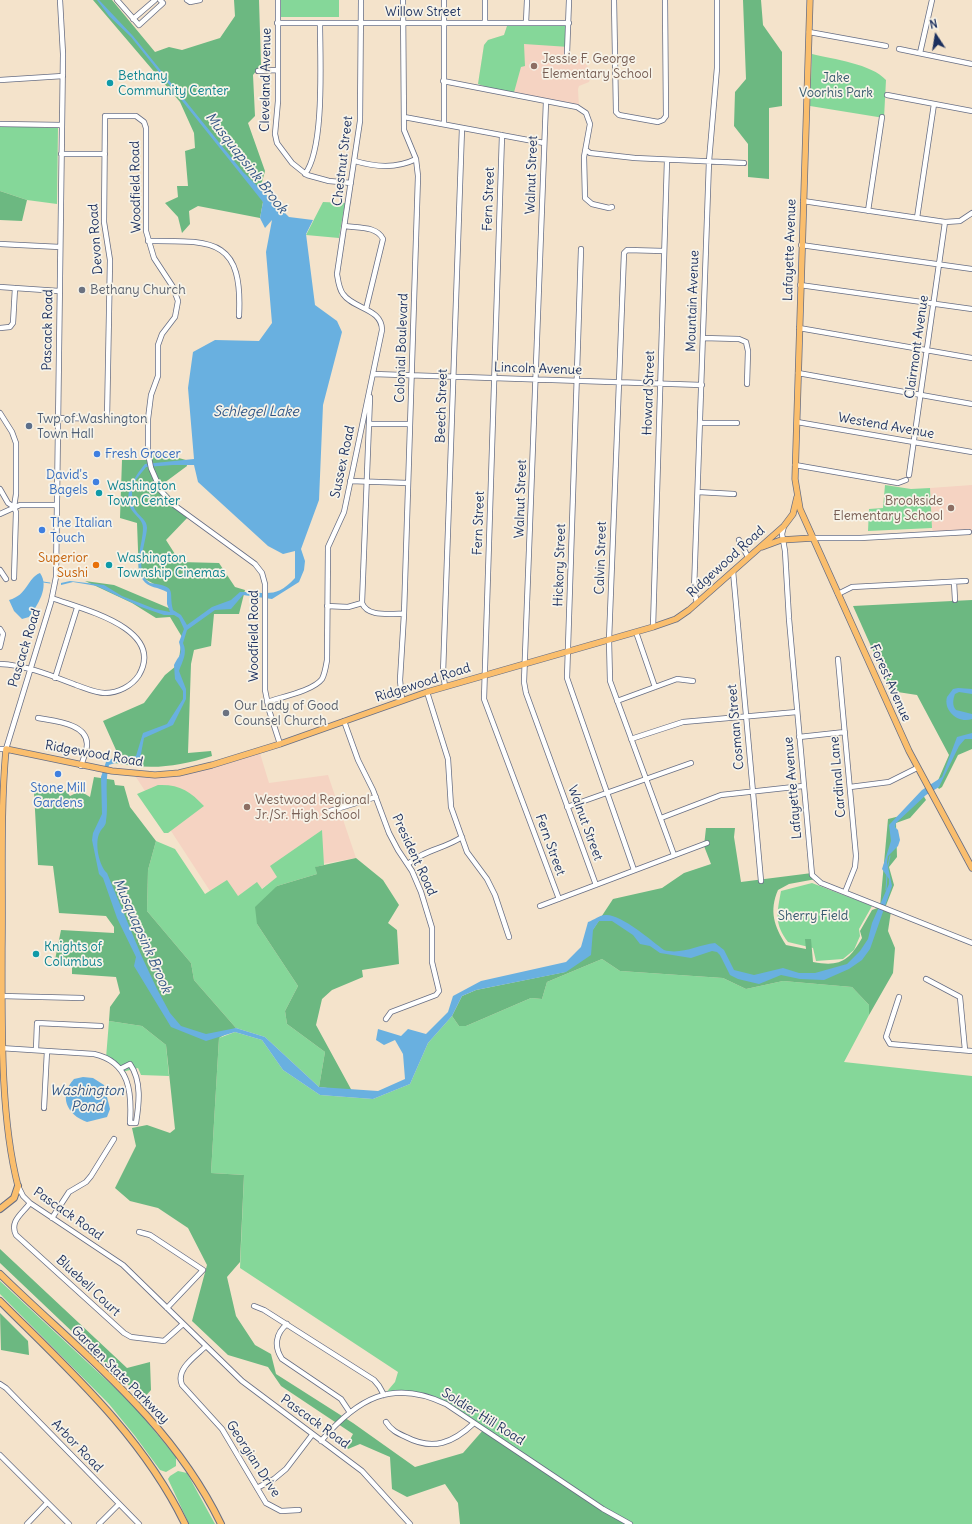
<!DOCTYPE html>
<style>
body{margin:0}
#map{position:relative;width:972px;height:1524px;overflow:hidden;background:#f4e3cb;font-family:Delius,sans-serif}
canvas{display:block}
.north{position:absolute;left:916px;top:16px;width:40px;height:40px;-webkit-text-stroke:3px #f7f3e8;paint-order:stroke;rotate:348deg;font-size:11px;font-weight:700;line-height:16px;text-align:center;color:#1b2f5e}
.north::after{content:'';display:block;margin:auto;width:14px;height:18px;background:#1b2f5e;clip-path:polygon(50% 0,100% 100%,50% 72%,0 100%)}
</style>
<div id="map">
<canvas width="972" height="1524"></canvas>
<div class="north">N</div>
</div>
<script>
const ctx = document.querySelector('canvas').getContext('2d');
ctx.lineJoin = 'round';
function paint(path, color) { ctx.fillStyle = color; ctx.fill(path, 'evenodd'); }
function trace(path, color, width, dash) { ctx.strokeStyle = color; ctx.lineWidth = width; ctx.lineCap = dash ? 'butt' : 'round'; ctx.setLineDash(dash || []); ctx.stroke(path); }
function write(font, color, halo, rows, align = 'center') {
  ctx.font = font + ' Delius,sans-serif'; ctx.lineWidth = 3.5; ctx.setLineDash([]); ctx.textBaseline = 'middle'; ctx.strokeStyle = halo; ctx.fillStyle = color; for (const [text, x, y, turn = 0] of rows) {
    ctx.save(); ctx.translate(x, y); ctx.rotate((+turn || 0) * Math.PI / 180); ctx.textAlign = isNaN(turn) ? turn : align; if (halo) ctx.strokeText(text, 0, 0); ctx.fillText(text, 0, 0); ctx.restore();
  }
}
paint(new Path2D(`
 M545,23L564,46V55L582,60L589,68L591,76L589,82L579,86L578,89L579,108L516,96L478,84L484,45L488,40L504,35L507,26Z
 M972,485V532L933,534L932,528L930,488Z
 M259,750L269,783L328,775L356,858L321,864L270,866L278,877L261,889L257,883L238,896L210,891L134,774L168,775Z`), '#f5d3c2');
paint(new Path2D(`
 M280,0H339V17H280Z
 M545,23L567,24L569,47L524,44L525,66L521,67L513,96L478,84L484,45L488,40L504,35L507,26Z
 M812,54C833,59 872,64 886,80L884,118L810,106Z
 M0,126L58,128L57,204L27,200L0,191Z
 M323,202L345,203L339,238L306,235Z
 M885,485L911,489L930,488L932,528L868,531L869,509L883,508Z
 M158,785C179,784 190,791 204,806L168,833H164L137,794Z
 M322,830L324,865L316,867L317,874L277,886L257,924L298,986L285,1011L287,1024L325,1052L319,1087L265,1037L236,1028L194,980L191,963L147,911L148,870L156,841L175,849L205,894L227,880L238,896L257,882L262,889L277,877L270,866Z
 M812,883L872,906L859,929L860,936L854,950L843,959L816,961L813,948L788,942C774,924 777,913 781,891Z
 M602,959L620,971L723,978L746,989L783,981L852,987L869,1005V1015L844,1062L972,1076V1524H630L446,1404L420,1395H384L395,1382L398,1372L240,1268L244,1175L211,1173L219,1038L235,1032L262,1040L283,1070L320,1095L373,1099L410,1084L428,1043L452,1016L459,1026H466L531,998L542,999L547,982Z
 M109,1021L142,1026L166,1045L169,1076L141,1075L138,1068L122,1072L106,1058Z
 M0,1281L115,1388L138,1411L176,1457V1466L166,1472L160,1470L135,1436L109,1404L0,1294Z
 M178,1471L187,1473L215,1524H189L168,1479L170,1476Z`), '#85d799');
paint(new Path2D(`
 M93,0H112L155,52L169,47L182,50L220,38L235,16L234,0H259L261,65L253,75L255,116L248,123L265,171L260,189L263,202L260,218L198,206L189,211L190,224L182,233L178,217L165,203L178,197L177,186H188L185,151L195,148L194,133L180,102Z
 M743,0H761L763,25L782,52V106L769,108V179L748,177V144L734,126L735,92L746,79Z
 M0,191L27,200L22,221L0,220Z
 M149,450L186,460L187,466L160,486L189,516L166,540L180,562L219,563L235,587L245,590L239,614H214L211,646L194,650L191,664L188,753L211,751L212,756C174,768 148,770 109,762L112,760L116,750L103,721L144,703L165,675L176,666L179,659L182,637L170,617L156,618L132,603L85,581L114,585L171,609L169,592L139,576L137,523L120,518L122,460H149Z
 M972,600V749L958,755L942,787L939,789L936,785L949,755L917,695L891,691L853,606Z
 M94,777L114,780L115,785L124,786L130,807L156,841L148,870L147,911L191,963L194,980L236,1028L219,1038L211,1173L244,1175L240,1262L227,1277L236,1316L255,1345L271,1354L276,1374L353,1423L415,1467L463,1453L484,1429L630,1524H460L458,1503L445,1484L407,1497L392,1489L390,1457L360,1444L348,1449L346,1447L353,1434L281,1386L268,1367L228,1355L192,1321L207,1265L188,1228L158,1208L130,1201L115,1188L136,1146L132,1128L147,1125L170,1133L175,1129L166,1045L142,1026L109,1021L110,1007L120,993L116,977L72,974V962L55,960L61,930L114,933V927L106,916L59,913L53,866L38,865L34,792L50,791L59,787L66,791L70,796L80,791L90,797Z
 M923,795L926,800L910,818L896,823L897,857L889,867L894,885L885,908L891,911L888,931L895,948L893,973L869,1015V1005L852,987L783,981L746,989L723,978L620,971L602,959L547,982L542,999L531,998L466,1026H459L452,1016L462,996L476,990L565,972L613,899L662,888L684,873L711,864L704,846L706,828H735L734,837L741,882L812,873L816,879L789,884L778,890C769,911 774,926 786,945L806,949L805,939H811L813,962C840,967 849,961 862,938L860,931L872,910L880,907L888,819L900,816Z
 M356,858L383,880L399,905L388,923L397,930L399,964L362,970L363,977L332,990L322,999L316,1025L352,1091L319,1087L325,1052L287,1024L285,1011L298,986L257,924L255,907L277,886L317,874L315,867Z
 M0,1249L127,1368L150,1362L151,1390L143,1399L0,1263Z
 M0,1313L28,1341L29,1355L1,1350Z`), '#6cb881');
paint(new Path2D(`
 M97,0H99L133,36L243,172L289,217L313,220L306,234L315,305L337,321L342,332L323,405L319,500L301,549L305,561L304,570L299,582L272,599L243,595L231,609L215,610L187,630L183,643C188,653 182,662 179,671L186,689V699L173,725L144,738L140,759C130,762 119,761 109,765C104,784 109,803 106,821C106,826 102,828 100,832C94,842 99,866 107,873L142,957L157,989L170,1013L181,1026L206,1034L236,1028L265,1037L319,1087L378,1091L405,1079L403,1054L395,1040L384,1045L376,1040L378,1029L401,1036L408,1029L426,1034L448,1012L453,996L481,981L566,962L581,947L588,922C594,920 600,915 605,915C620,913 652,941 664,950C681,955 698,945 715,943L724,950L734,970L754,975L783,968L799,973H815L847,964L860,951L868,939L872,923L889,884V879L882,869L891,841L889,825L922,790L942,777L957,737L972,733V739H965L959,746L939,787L926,795L896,823L895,827L898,830L900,840L898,846L888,856L887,862L892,886L870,949L862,960L849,969L824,980L800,979L781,975L759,984L738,979L730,975L720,955L717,952L712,951L691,958L660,953L650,946L640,944L633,935L612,921H599L593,930L591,955L566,972L476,990L462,996L452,1016L428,1043L410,1084L373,1099L320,1095L283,1070L262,1040L235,1032L206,1041L171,1027L134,966L136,957L117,918L103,878L99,874L92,840L93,833L102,814L101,777L106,762L115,757L136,756L143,733L167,724L183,699V691L175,679L174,665C180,653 183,656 179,642L184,629L179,618L174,615H164L141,607L97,586L73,582L61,585V583L70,581L104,585L122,596L155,609L170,612L167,604V592C159,587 148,588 143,580C133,564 143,544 143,528C143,521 138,518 134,513C120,497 135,476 145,464L194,459L188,388L193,352L215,340L259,341L272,323L266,252L272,220L265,228L260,218L263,202L131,37L109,16ZM173,465H194L198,482L268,546L283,554L295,551V578C275,600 266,591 240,592L231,600L212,607L187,625L181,615L173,610C168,591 179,587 150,583C133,572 146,544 147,528C147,520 140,517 136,511C132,506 132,496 132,490C133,481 141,474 146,467Z
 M40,573C50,587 37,606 29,617L22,619L14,611L9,600C28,595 27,578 40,573Z
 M958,688L972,689V694L959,692L955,694C953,699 952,706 956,710L972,714V719C959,724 943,711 947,697L953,689Z
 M83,1077L93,1078L104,1085L110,1109L107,1117L87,1122C67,1115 58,1096 74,1079Z`), '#69b0e0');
trace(new Path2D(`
 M43,582L50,583
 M888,866L890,856
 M886,890L887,875`), '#69b0e0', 1);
const minor = new Path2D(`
 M117,0L139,25L163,3L160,0
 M187,0L190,2L200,0
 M278,0V101L275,134L277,143L292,163L307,175L329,181L351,183
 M444,0V124
 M614,0L616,112L619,115L658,122L663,120L666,116L665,0
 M133,19L155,0
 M277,23H569
 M485,23V0
 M526,23L527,0
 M809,32L886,46
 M899,49L972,64
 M920,53L932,0
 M567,54L569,0
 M258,71L277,70
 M0,80L63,76
 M443,81L577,107L586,113L590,124L584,157L585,198L592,204L609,208L612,207
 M887,95L972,111
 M546,101L524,682L526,693L596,885
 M404,117L544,143
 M0,124L62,125
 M502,135L484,699L559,899
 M586,150L590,153L635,158L744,163
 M61,154H105
 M355,161C375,167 396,169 416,159
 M305,174C325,148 320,58 320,23
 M803,201L945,222L960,221L972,213
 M868,211L882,117
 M917,218L934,104
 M345,226C358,228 377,226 383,239L366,309
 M148,241C213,241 243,238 239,316
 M0,244L60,247
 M801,245L972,269
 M581,249L567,678L634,870
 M664,251L627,250L624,253L609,640L610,681L674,855
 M800,285L972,309
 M0,287L59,291
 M0,328L10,327L13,323L15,288
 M799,328L972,358
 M703,338L739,339L746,342L748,351L747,384
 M798,373L972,404
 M373,374L702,385
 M0,413L12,432L16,443V494L14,507L16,512L14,578
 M58,418L148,419
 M107,419L110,260L104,222L105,116H136L144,122L146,128V231L154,258L173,287L178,301L175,317L162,334L158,345V376L151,395L148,419V453L151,468L161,491L174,505L255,564L262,573L265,584V690L269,710L280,744
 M797,422L972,452
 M701,423H737
 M369,424H410
 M795,465L898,483L906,480
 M909,475L945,222
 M350,481L408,483
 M0,489L8,503L14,507
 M698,492L734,494
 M0,514L20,505H57
 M784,526L782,534L785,551L789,619L812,875L821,883L972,943
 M813,538H860L969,532
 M739,540L748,557
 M0,570L6,579
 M733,571L761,881
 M954,582L955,600
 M838,594L852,587L966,581
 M362,603L370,397
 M362,603C368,618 391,613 404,614
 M697,603L694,590L709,161L717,68V0
 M327,606L348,607L362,603
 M653,627L667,160
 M0,629L3,634L0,647
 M636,632L655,687
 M838,659L856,856L855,867L845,892
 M0,664C26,665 52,676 76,685C85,688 95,693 105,693C118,693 132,686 139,675C166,628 81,609 52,598
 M55,678L77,608
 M445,686L443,673L462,128
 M427,692L448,759L451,807L467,852L487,879L495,895L509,937
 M402,700L400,680L404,614L418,176L416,159L404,130L403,0
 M617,701L677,679L693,681
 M267,702C281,697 313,691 322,679C325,673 326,666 327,660L328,547L344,512L382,330C382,308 353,309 343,294C339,289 338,280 337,274L360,121L361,0
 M38,718C53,721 87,723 87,744C87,751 83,759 81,766
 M344,721L358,760L373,790L389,833L398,850L412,871L421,892L432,928V962L439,991L436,995L391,1012L386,1019
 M799,737L845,732
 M631,739L683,722L797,712
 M0,749H6L51,602L56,577L63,54L60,0
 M850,787L889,782L917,768
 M567,807L691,763
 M330,811L376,797
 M661,818L721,795L803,786
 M408,864C424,850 444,849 462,837
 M540,906L707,843
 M926,979L960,997L965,1050
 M1,996L82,998
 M899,997L886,1037L890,1044L972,1051
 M0,1048L94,1054C130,1062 132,1093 130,1123H136C139,1104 142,1081 130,1064L120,1069
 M36,1050L37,1023L101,1026
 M44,1108L47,1051
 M18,1186L23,1196L30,1203L123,1265L242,1381L362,1471L410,1524
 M30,1203C23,1213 9,1221 16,1235L124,1333L131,1337L164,1341L183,1324
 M52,1218L69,1192L86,1182L91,1176L114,1139
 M139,1232L150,1235L203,1270L167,1308
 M254,1306L264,1310L374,1380L379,1386L384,1395
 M287,1324C275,1334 274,1347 282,1359L341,1399L349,1411
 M206,1346C196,1356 175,1369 182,1385L222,1429L266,1503L281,1511L299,1510
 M0,1384L6,1388L139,1524
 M386,1422C391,1430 397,1433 406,1437C433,1451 453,1443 474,1423
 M321,1441C357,1399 392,1378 446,1404L603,1509L630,1524
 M0,1455L69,1524
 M257,1488L274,1479L286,1469L312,1435
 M27,1524L47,1503
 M99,1524L118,1505`);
const major = new Path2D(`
 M810,0L795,479L800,509L909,751L972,868
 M762,547L781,540L813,538
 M18,1186C0,1117 2,1023 2,949C3,883 0,815 6,749L112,771L155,775L179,773L212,765L280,744L427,692L653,627L676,619L689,610L784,526L793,514L797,497`);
const highway = new Path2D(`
 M0,1209L14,1198L18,1186
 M0,1274C82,1354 170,1419 221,1524
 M0,1301C69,1370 142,1435 185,1524`);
trace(minor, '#676e84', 6);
trace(major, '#676e84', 7);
trace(highway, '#676e84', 8);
trace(minor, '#fff', 4.5);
trace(major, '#fabe6d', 5.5);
trace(highway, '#fabe6d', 6);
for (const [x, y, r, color] of [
 [534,66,4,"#8d6e63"],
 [110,83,4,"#0f9aa8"],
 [82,290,4,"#6b7280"],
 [29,426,4,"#5c6f8a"],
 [97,454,4,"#3f7fe0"],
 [96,482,4,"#3f7fe0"],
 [99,493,4,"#0f9aa8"],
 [951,508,4,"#8d6e63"],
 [42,530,4,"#3f7fe0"],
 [96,565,4,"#e8710a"],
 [109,565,4,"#0f9aa8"],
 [226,713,4,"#6b7280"],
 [58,774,4,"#3f7fe0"],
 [247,807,4,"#8d6e63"],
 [36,954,4,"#0f9aa8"]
]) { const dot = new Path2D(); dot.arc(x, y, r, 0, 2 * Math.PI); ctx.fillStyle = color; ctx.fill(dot); trace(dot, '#f7f3e8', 1.5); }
write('13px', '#1b2f5e', '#f7f3e8', [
 ["Willow Street",423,12],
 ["Cleveland Avenue",266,80,-89],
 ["Chestnut Street",343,161,-83],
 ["Walnut Street",532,175,-88],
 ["Woodfield Road",136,187,-91],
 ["Fern Street",489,199,-88],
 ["Devon Road",96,239,-94],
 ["Lafayette Avenue",790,250,-88],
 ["Mountain Avenue",693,301,-88],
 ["Pascack Road",48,330,-89],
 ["Clairmont Avenue",917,347,-82],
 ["Colonial Boulevard",402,348,-88],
 ["Lincoln Avenue",538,369,2],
 ["Howard Street",649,393,-88],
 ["Beech Street",442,406,-88],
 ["Westend Avenue",886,426,10],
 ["Sussex Road",343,462,-78],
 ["Walnut Street",521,499,-88],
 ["Fern Street",479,523,-88],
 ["Calvin Street",601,558,-88],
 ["Ridgewood Road",726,562,-42],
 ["Hickory Street",560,565,-88],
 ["Woodfield Road",254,636,-90],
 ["Pascack Road",25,648,-73],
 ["Ridgewood Road",423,683,-18],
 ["Forest Avenue",890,683,66],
 ["Cosman Street",736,727,-95],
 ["Ridgewood Road",94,754,10],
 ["Cardinal Lane",838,777,-95],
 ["Lafayette Avenue",793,788,-95],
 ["Walnut Street",585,823,70],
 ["Fern Street",550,845,70],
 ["President Road",414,855,65],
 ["Pascack Road",68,1214,35],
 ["Bluebell Court",88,1286,43],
 ["Garden State Parkway",120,1375,45],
 ["Soldier Hill Road",483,1417,32],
 ["Pascack Road",315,1422,36],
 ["Arbor Road",77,1446,46],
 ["Georgian Drive",253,1459,57]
]);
write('13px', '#785e54', '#f7f3e8', [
 ["Jessie F. George",542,59],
 ["Elementary School",542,74],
 ["Brookside",943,501,"right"],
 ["Elementary School",943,516,"right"],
 ["Westwood Regional",255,800],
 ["Jr./Sr. High School",255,815]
], 'left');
write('13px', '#0d838f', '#f7f3e8', [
 ["Bethany",118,76],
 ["Community Center",118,91],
 ["Washington",107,486],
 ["Town Center",107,501],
 ["Washington",117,558],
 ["Township Cinemas",117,573],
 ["Knights of",44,947],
 ["Columbus",44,962]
], 'left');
write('13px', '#36596d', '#f7f3e8', [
 ["Jake",836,78],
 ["Voorhis Park",836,93],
 ["Sherry Field",813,916]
]);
write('13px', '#5b616d', '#f7f3e8', [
 ["Bethany Church",90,290],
 ["Our Lady of Good",234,706],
 ["Counsel Church",234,721]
], 'left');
write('13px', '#4e5e75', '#f7f3e8', [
 ["Twp of Washington",37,419],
 ["Town Hall",37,434]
], 'left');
write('13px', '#366cbe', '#f7f3e8', [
 ["Fresh Grocer",105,454],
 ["David's",88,475,"right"],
 ["Bagels",88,490,"right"],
 ["The Italian",50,523],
 ["Touch",50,538],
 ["Stone Mill",58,788,"center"],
 ["Gardens",58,803,"center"]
], 'left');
write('13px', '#c56008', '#f7f3e8', [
 ["Superior",88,558],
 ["Sushi",88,573]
], 'right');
write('italic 14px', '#325685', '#f7f3e8', [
 ["Musquapsink Brook",246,163,52],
 ["Schlegel Lake",256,412],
 ["Musquapsink Brook",142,936,66],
 ["Washington",87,1091],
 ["Pond",87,1107]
]);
</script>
